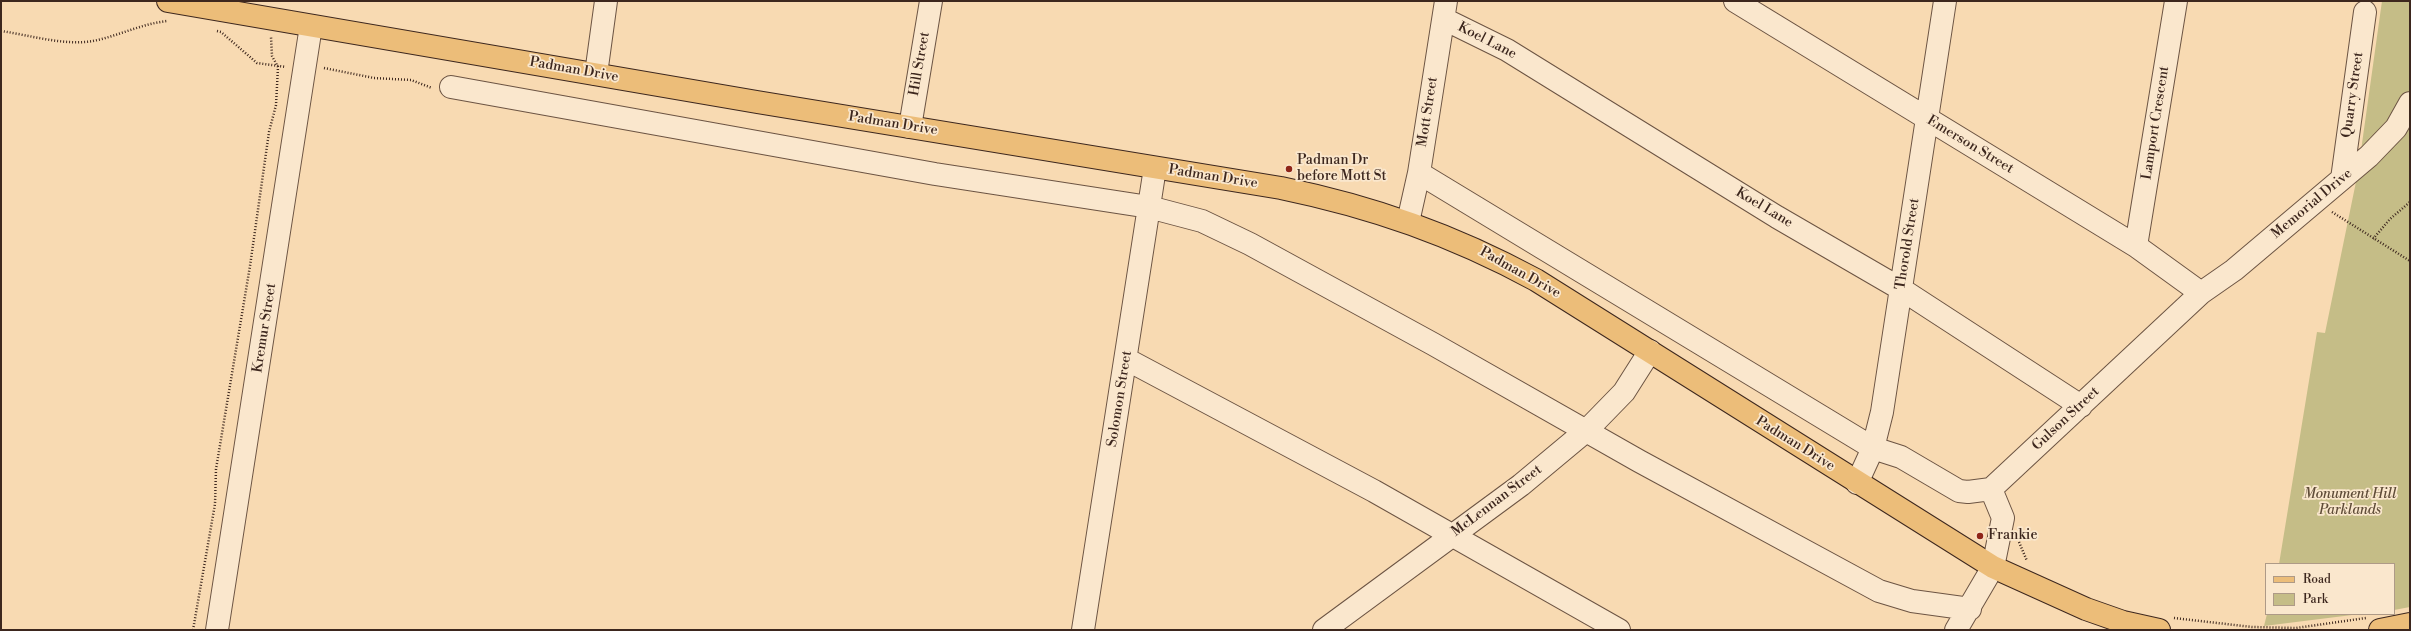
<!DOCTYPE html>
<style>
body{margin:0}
#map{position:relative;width:2411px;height:631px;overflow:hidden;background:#f8dab2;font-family:"Libre Bodoni",serif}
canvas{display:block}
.frame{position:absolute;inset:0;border:2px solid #3d271e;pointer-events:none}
.legend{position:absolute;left:2265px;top:563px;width:130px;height:52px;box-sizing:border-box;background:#fae7cd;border:1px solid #ae9a87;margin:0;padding:5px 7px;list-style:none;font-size:12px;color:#3d271e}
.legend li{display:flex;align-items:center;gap:8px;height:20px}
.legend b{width:20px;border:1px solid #ae9a87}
</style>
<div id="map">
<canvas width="2411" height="631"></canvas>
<div class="frame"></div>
<ul class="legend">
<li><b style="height:5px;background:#ecbd79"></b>Road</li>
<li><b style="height:11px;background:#c5bd87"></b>Park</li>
</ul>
</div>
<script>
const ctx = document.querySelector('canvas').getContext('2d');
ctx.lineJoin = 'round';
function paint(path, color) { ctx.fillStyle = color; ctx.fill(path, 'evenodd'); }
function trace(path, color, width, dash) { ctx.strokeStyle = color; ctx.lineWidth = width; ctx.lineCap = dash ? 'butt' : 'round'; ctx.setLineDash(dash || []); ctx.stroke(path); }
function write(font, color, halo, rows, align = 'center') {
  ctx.font = font + ' "Libre Bodoni",serif'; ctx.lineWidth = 3.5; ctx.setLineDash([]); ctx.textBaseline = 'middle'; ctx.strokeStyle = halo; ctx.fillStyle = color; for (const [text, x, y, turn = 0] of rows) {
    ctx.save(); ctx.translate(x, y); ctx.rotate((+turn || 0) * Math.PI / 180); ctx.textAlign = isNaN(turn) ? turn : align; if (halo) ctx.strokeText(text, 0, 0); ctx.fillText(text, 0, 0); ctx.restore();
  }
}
paint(new Path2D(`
 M2382,1H2410V607L2394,610V564H2279L2317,332L2325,333L2358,172Z
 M2267,614H2360L2264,626Z`), '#c5bd87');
const minor = new Path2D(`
 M1735,1L2136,246L2201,293
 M1444,19L1507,50L1777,217L1901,289L2081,406
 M596,74L606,1
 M451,87L935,174L1149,207L1202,221L1250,244L1433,344L1639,461L1879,591L1912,601L1970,609
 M910,127L931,1
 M1419,173L1873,448L1901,457L1959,491L1968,492L1991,489
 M2342,179L2365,12
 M1408,222L1419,173L1446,1
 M2136,246L2176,1
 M1126,359L1374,491L1619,630
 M1857,483L1873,448L1882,412L1945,1
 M1991,489L2201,293L2234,270L2369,156L2396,128L2410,103
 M217,630L311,26
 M1083,630L1155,168
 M1324,630L1521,485L1587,430L1624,392L1650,351
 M1956,630L1993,567L2003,518L1991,489`);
const major = new Path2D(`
 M168,1L757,102L1281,188C1373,207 1453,235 1536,280L1993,567L2086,609L2123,622L2159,630
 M2380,630L2410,624`);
trace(minor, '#6c5443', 24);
trace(major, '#3d271e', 24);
trace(new Path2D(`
 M1,31C29,35 64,46 93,41C118,36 141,24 167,21
 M217,31L221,32L257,63L286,67
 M324,68L374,78L411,80L432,88
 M2332,212L2410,261
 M2373,239L2390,219L2410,202
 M2019,542L2027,561
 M2174,618L2252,627L2296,628L2366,618
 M193,630L215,504L216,469L250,266L269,132L276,105L278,67L272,56L271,37`), '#3d271e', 2.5, [1, 2]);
trace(minor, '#fae7cd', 22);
trace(major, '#ecbd79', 22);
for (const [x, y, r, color] of [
 [1289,169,4,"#8f2418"],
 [1980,536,4,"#8f2418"]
]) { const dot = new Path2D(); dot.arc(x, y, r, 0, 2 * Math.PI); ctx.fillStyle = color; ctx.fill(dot); trace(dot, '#fae7cd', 1.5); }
write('14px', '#3d271e', '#fae7cd', [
 ["Koel Lane",1487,41,27],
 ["Hill Street",920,64,-80],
 ["Padman Drive",574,70,10],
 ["Quarry Street",2353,95,-82],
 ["Mott Street",1428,112,-81],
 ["Lamport Crescent",2156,123,-81],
 ["Padman Drive",893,124,9],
 ["Emerson Street",1970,145,31],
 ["Padman Drive",1213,177,9],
 ["Memorial Drive",2312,204,-40],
 ["Koel Lane",1764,208,31],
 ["Thorold Street",1908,244,-81],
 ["Padman Drive",1520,273,29],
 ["Kremur Street",265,328,-81],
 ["Solomon Street",1120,399,-81],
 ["Gulson Street",2066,419,-43],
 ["Padman Drive",1795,444,32],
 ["McLennan Street",1497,501,-37]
]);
write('14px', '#3d271e', '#fae7cd', [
 ["Padman Dr",1297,161],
 ["before Mott St",1297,177],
 ["Frankie",1988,536]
], 'left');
write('italic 14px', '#5f4c38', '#fae7cd', [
 ["Monument Hill",2350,495],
 ["Parklands",2350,511]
]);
</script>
